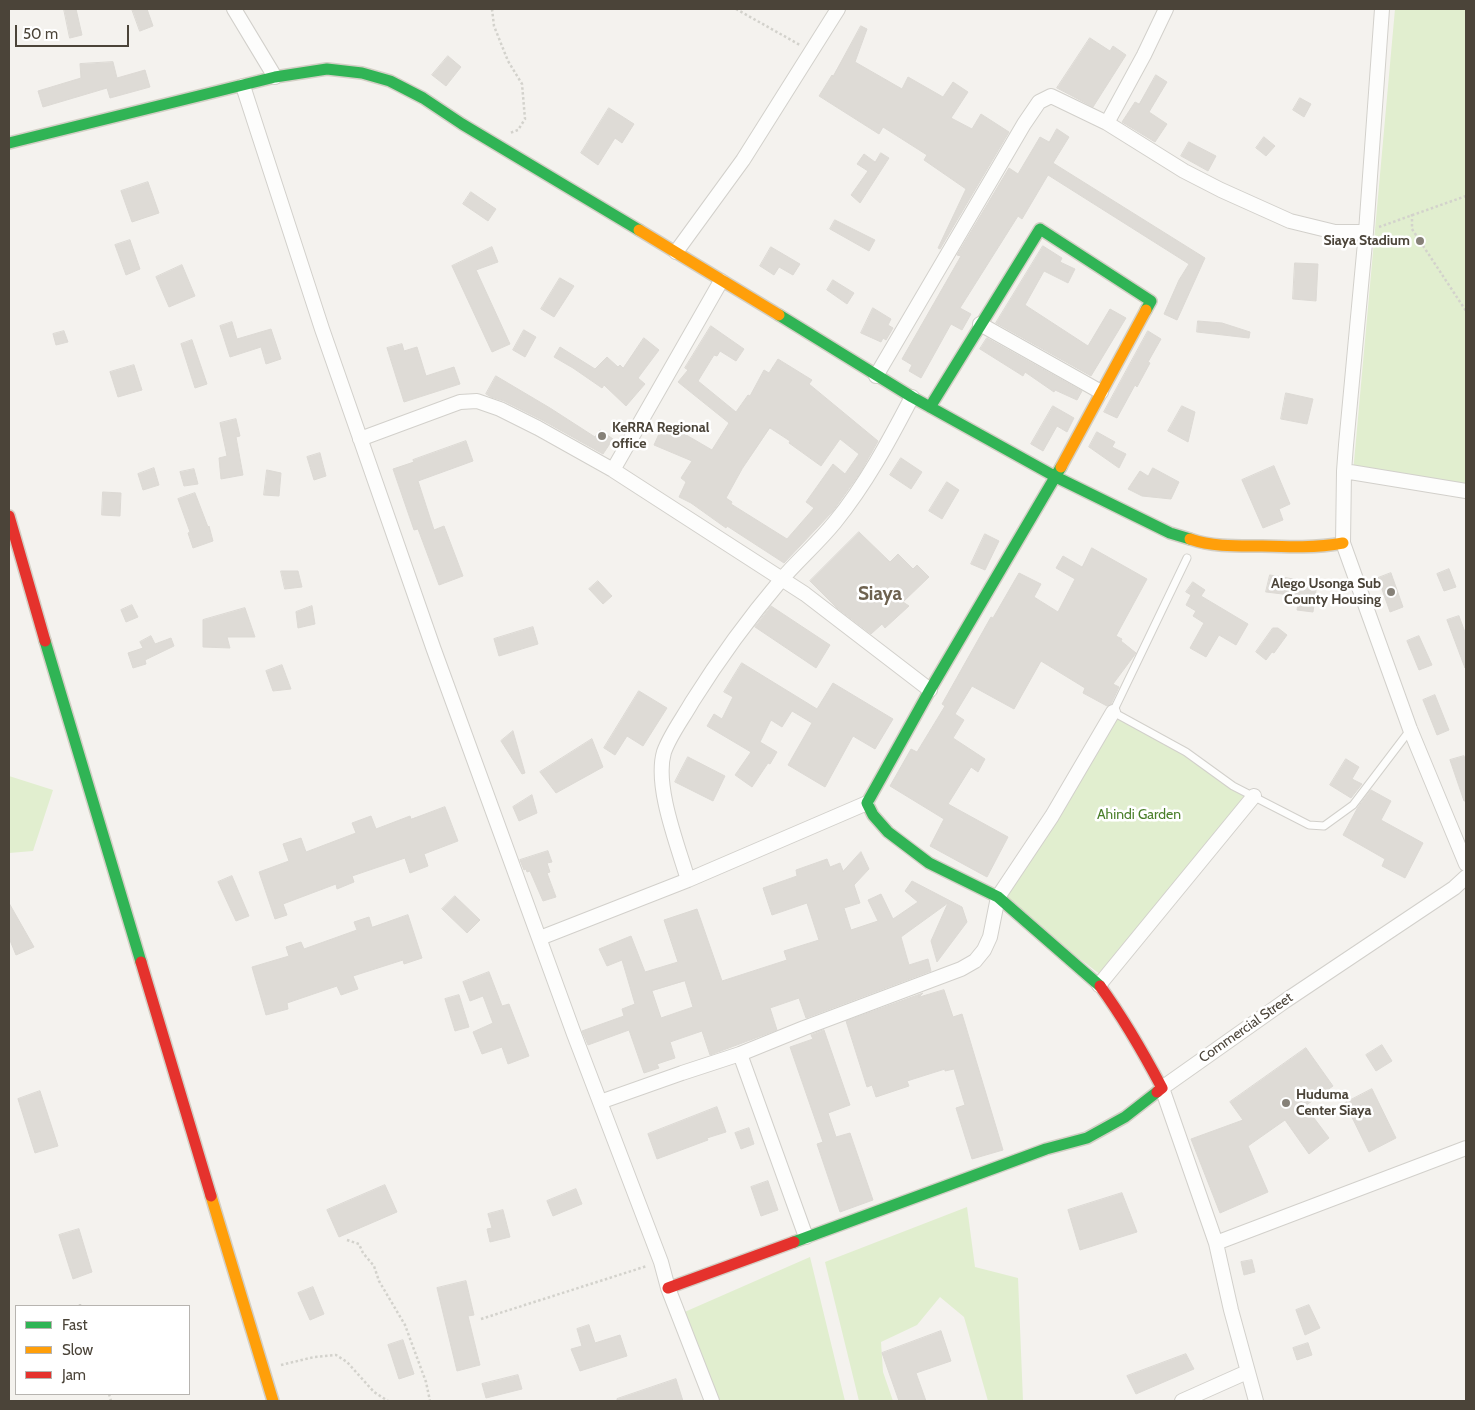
<!DOCTYPE html>
<style>
body{margin:0}
#map{position:relative;width:1475px;height:1410px;overflow:hidden;background:#f4f2ee;font-family:Cabin,sans-serif}
canvas{display:block}
.frame{position:absolute;inset:0;border:10px solid #4b4439;pointer-events:none}
.legend{position:absolute;left:15px;top:1305px;width:175px;height:90px;box-sizing:border-box;background:#fff;border:1px solid #b7b4b0;margin:0;padding:6px 9px;list-style:none;font-size:15px;color:#4b4439}
.legend li{display:flex;align-items:center;gap:10px;height:25px}
.legend b{width:25px;border:1px solid #b7b4b0}
.scale{position:absolute;left:15px;top:25px;width:114px;height:22px;box-sizing:border-box;border:2px solid #4b4439;border-top:0;padding-left:6px;font-size:15px;line-height:18px;white-space:nowrap;color:#4b4439;-webkit-text-stroke:4px #fff;paint-order:stroke}
</style>
<div id="map">
<canvas width="1475" height="1410"></canvas>
<div class="frame"></div>
<ul class="legend">
<li><b style="height:6px;background:#30b455"></b>Fast</li>
<li><b style="height:6px;background:#ff9f0a"></b>Slow</li>
<li><b style="height:6px;background:#e5322d"></b>Jam</li>
</ul>
<div class="scale">50 m</div>
</div>
<script>
const ctx = document.querySelector('canvas').getContext('2d');
ctx.lineJoin = 'round';
function paint(path, color) { ctx.fillStyle = color; ctx.fill(path, 'evenodd'); }
function trace(path, color, width, dash) { ctx.strokeStyle = color; ctx.lineWidth = width; ctx.lineCap = dash ? 'butt' : 'round'; ctx.setLineDash(dash || []); ctx.stroke(path); }
function write(font, color, halo, rows, align = 'center') {
  ctx.font = font + ' Cabin,sans-serif'; ctx.lineWidth = 5; ctx.setLineDash([]); ctx.textBaseline = 'middle'; ctx.strokeStyle = halo; ctx.fillStyle = color; for (const [text, x, y, turn = 0] of rows) {
    ctx.save(); ctx.translate(x, y); ctx.rotate((+turn || 0) * Math.PI / 180); ctx.textAlign = isNaN(turn) ? turn : align; if (halo) ctx.strokeText(text, 0, 0); ctx.fillText(text, 0, 0); ctx.restore();
  }
}
paint(new Path2D(`
 M1395,9H1466V488L1353,473Z
 M1113,712L1254,796L1105,978L998,897Z
 M9,776L53,790L33,851L9,853Z
 M967,1207L975,1267L1018,1278L1023,1401H988L964,1317L940,1297L917,1325L881,1342L883,1372L893,1401H859L825,1262Z
 M810,1257L845,1401H714L680,1314Z`), '#e1eecf');
const building = new Path2D(`
 M64,9H76L82,35L70,38Z
 M132,9H147L153,26L140,31Z
 M861,26L867,29L855,62L902,89L908,77L943,97L953,82L968,92L951,118L972,129L981,114L1009,132L940,249L938,248L966,189L924,160L927,155L883,127L879,134L819,96L832,75L833,76Z
 M1090,38L1110,51L1113,46L1126,55L1093,107L1057,88Z
 M448,56L461,67L446,86L432,75Z
 M113,62L117,78L145,70L150,87L110,98L107,88L43,107L38,91L81,78L80,64Z
 M1156,75L1167,82L1149,112L1167,124L1155,142L1122,122L1135,102L1139,104Z
 M1300,98L1311,104L1304,117L1293,110Z
 M609,108L634,124L622,143L615,138L598,165L581,153Z
 M1057,129L1069,137L1053,163L1205,258L1177,320L1164,314L1179,280L1189,264L1048,175L1022,219L1018,216L960,308L971,314L962,330L951,324L921,378L909,371L912,365L902,359L961,256L957,255L1009,168L1018,174L1040,137L1049,142Z
 M1264,137L1275,146L1266,156L1256,148Z
 M1189,142L1216,156L1208,171L1181,156Z
 M881,153L889,158L860,203L851,195L868,171L857,164L864,154L875,162Z
 M148,182L159,213L132,222L121,191Z
 M471,192L496,209L488,221L463,204Z
 M835,220L875,240L869,251L830,229Z
 M130,240L140,269L126,275L115,245Z
 M1043,246L1062,258L1060,262L1075,269L1068,283L1044,271L1025,305L1088,346L1110,309L1126,318L1091,376L996,323Z
 M492,247L498,262L476,270L510,344L492,352L452,266Z
 M771,247L800,264L793,275L779,267L774,275L760,266Z
 M1295,263L1318,264L1316,301L1293,299Z
 M182,265L195,296L169,307L156,277Z
 M560,278L574,286L554,317L541,309Z
 M833,280L854,293L847,304L827,290Z
 M873,308L891,319L888,325L893,328L886,340L883,338L881,342L861,333Z
 M1198,321L1222,323L1250,332L1249,338L1197,332Z
 M232,322L237,339L271,329L281,359L266,364L261,347L230,357L220,326Z
 M711,326L744,349L736,361L720,351L717,356L714,355L698,381L736,412L748,395L750,396L764,370L769,373L778,359L812,380L809,384L878,441L860,473L833,511L784,563L727,526L726,528L691,503L679,497L686,482L681,478L692,461L654,445L663,425L688,436L712,450L729,423L678,382L688,370L685,368ZM770,428L790,441L789,443L821,466L840,439L859,454L845,474L833,464L806,502L814,508L787,539L731,504L732,502L726,498L742,469Z
 M524,330L536,337L525,357L513,350Z
 M64,331L68,342L56,345L53,334Z
 M1148,331L1161,339L1148,362L1150,363L1137,387L1135,385L1117,418L1104,412Z
 M644,338L659,350L638,378L645,384L626,406L604,385L602,388L573,368L554,357L560,347L595,369L607,357L618,367L620,365L623,368Z
 M987,338L1082,391L1077,400L1055,390L1054,392L1025,372L1023,376L980,349Z
 M192,340L207,384L195,388L181,344Z
 M402,344L404,351L417,347L426,376L454,367L460,384L404,402L387,348Z
 M134,365L142,390L118,397L110,372Z
 M496,376L550,408L595,437L600,430L613,439L603,454L542,420L504,401L491,397L486,394Z
 M1286,393L1313,399L1307,424L1281,419Z
 M1053,406L1074,418L1067,432L1057,426L1043,451L1031,444Z
 M1182,406L1195,412L1188,442L1168,431Z
 M236,419L240,436L236,437L243,475L221,479L219,458L227,456L220,423Z
 M1097,432L1115,442L1112,447L1126,454L1119,468L1089,447Z
 M466,441L473,461L418,481L434,530L444,526L463,576L439,585L418,529L414,530L393,469L414,462L413,460Z
 M320,453L326,476L314,480L307,457Z
 M901,458L922,472L911,489L890,475Z
 M1274,466L1290,504L1279,509L1283,520L1263,528L1242,480Z
 M154,468L159,485L143,490L138,474Z
 M1153,468L1179,482L1171,499L1142,496L1128,489L1140,471L1148,476Z
 M194,469L198,484L184,486L180,472Z
 M267,470L281,473L279,496L264,495Z
 M947,482L959,490L942,519L929,511Z
 M103,492L121,493L120,516L102,515Z
 M195,493L208,527L209,526L213,541L193,548L188,533L190,532L178,499Z
 M859,532L890,562L898,554L913,569L917,565L929,577L903,602L909,606L885,628L882,624L871,634L837,608L810,581Z
 M985,534L999,541L985,570L971,564Z
 M1092,548L1147,579L1116,636L1122,639L1121,641L1136,653L1113,684L1119,687L1111,704L1107,706L1083,693L1085,688L1041,661L1014,709L972,686L955,714L964,720L953,738L985,759L978,772L971,767L948,804L1008,837L987,877L930,846L944,819L890,786L911,749L917,752L945,706L942,704L991,617L993,618L1019,573L1041,584L1034,597L1058,612L1075,579L1056,568L1063,556L1082,567Z
 M1449,569L1456,587L1444,591L1437,574Z
 M281,571H298L302,587L285,589Z
 M1391,573L1403,607L1390,612L1378,578Z
 M1270,575L1317,583L1313,612L1297,610L1299,596L1266,592Z
 M598,581L612,596L603,604L589,589Z
 M1193,582L1205,590L1201,596L1248,624L1236,645L1219,635L1206,657L1190,648L1204,623L1193,616L1196,611L1186,605L1191,595L1186,592Z
 M132,605L138,617L126,622L121,610Z
 M312,606L315,624L298,628L296,612Z
 M771,606L830,645L816,668L755,627Z
 M245,608L255,637H227L230,648L203,647V620Z
 M1459,616L1466,635L1465,668L1447,620Z
 M533,627L538,644L499,656L494,639Z
 M1273,628H1278L1287,635L1274,653L1272,652L1266,660L1256,652Z
 M151,636L155,644L171,638L174,646L145,660L146,664L133,668L128,653L143,648L140,642Z
 M1419,636L1432,665L1419,670L1407,641Z
 M742,663L817,709L833,683L893,719L875,749L853,736L825,787L788,765L812,723L792,711L782,727L771,720L760,742L777,752L770,764L768,763L752,787L735,775L751,752L707,726L714,714L722,719L733,697L724,692Z
 M282,665L291,689L273,691L266,671Z
 M639,691L667,708L643,746L627,736L615,755L604,748Z
 M1435,695L1449,730L1437,735L1423,700Z
 M513,731L525,773L522,774L501,741Z
 M592,739L603,767L556,793L540,772Z
 M1464,756L1466,763V801H1464L1450,760Z
 M688,757L725,776L713,801L675,782Z
 M1346,759L1359,767L1352,779L1362,784L1351,798L1330,785Z
 M1371,790L1391,801L1381,820L1423,843L1405,878L1382,866L1385,859L1343,835L1358,807Z
 M532,795L537,813L519,821L513,807Z
 M445,807L458,841L424,854L428,866L410,873L405,858L352,876L354,882L337,889L336,884L283,904L287,915L275,919L259,872L289,861L283,844L301,838L306,852L356,833L352,823L371,816L376,829L410,816L411,819Z
 M548,851L552,862L547,863L550,872L547,873L556,897L543,901L530,871L527,872L526,869L524,870L520,860Z
 M861,852L869,869L854,885L860,903L844,908L851,930L878,921L868,900L881,894L893,919L918,902L905,891L912,881L962,907L967,922L937,962L931,941L948,903L901,937L909,965L928,959L931,971L806,1018L799,998L770,1008L777,1030L710,1055L702,1031L670,1042L675,1058L657,1064L659,1068L644,1073L629,1030L588,1045L582,1031L624,1016L622,1009L635,1004L622,960L607,966L599,949L631,936L645,972L678,962L664,920L697,909L722,981L787,960L784,951L819,940L807,903L772,915L763,888L797,876L796,870L827,859L830,867L840,863L843,871ZM685,981L693,1007L661,1018L652,991Z
 M232,876L249,916L236,921L218,882Z
 M455,896L480,920L467,933L442,909Z
 M9,903L34,947L16,955L9,938Z
 M408,915L422,958L404,964L403,960L353,976L358,989L341,995L337,986L287,1003L288,1009L266,1015L252,967L289,956L286,947L301,942L304,949L357,930L354,922L369,917L372,927Z
 M489,972L502,1006L509,1004L529,1056L508,1064L502,1047L482,1054L473,1032L493,1023L483,996L470,1001L463,982Z
 M944,990L953,1017L962,1014L1003,1150L972,1159L956,1108L965,1105L954,1069L945,1071V1069L907,1081L909,1086L876,1097L872,1085L867,1087L846,1021L923,993L919,997Z
 M459,995L469,1027L455,1031L445,999Z
 M824,1030L850,1105L828,1113L836,1137L850,1133L873,1200L840,1212L817,1144L823,1142L790,1047L813,1039L811,1035Z
 M1382,1045L1392,1061L1376,1071L1366,1055Z
 M1306,1048L1333,1086L1305,1106L1329,1138L1309,1154L1285,1120L1248,1146L1268,1192L1220,1213L1191,1139L1243,1120L1230,1102Z
 M1372,1089L1396,1138L1369,1152L1345,1103Z
 M40,1091L58,1146L35,1153L18,1099Z
 M717,1107L726,1132L707,1138L708,1140L657,1159L648,1134Z
 M749,1128L754,1144L741,1149L735,1133Z
 M768,1181L778,1210L761,1216L751,1187Z
 M385,1185L397,1212L339,1237L327,1210Z
 M576,1189L582,1204L553,1216L547,1201Z
 M1122,1193L1137,1232L1080,1250L1068,1210Z
 M503,1210L510,1237L490,1242L487,1229L492,1228L488,1214Z
 M79,1229L92,1272L73,1279L59,1235Z
 M1252,1260L1255,1272L1244,1275L1241,1262Z
 M466,1281L474,1315L468,1316L480,1365L457,1371L437,1288Z
 M313,1287L324,1314L310,1320L298,1293Z
 M1309,1305L1320,1328L1305,1335L1296,1310Z
 M589,1325L595,1343L620,1335L627,1356L580,1371L571,1349L582,1346L577,1329Z
 M941,1331L951,1361L916,1373L926,1401H899L882,1353Z
 M403,1340L414,1374L399,1379L388,1345Z
 M1308,1343L1312,1355L1297,1360L1293,1348Z
 M1186,1354L1194,1369L1136,1394L1127,1376Z
 M518,1375L522,1389L486,1398L482,1384Z
 M676,1379L683,1401H617V1399Z`);
paint(building, '#dedbd6');
trace(building, '#dcd9d4', 1);
const lane = new Path2D(`
 M1187,558L1113,712L1186,752L1233,786L1309,825L1324,826L1353,805L1410,730`);
const street = new Path2D(`
 M234,9L275,77
 M1382,9L1366,232L1346,445L1344,471L1343,543L1410,729L1466,864
 M243,86L322,329L434,650L574,1034L661,1262L668,1288L712,1401
 M1107,123L1184,171L1221,190L1290,221L1335,232H1366
 M676,252L743,160L838,9
 M980,324L1101,392
 M876,376L1024,124L1039,102L1051,96L1107,123L1144,55L1166,9
 M360,439L460,402L477,401L500,409L538,428L613,470L805,594L930,690
 M613,470L721,281
 M1344,471L1466,491
 M688,880C678,846 654,786 664,752C670,735 683,718 692,702C719,659 748,619 781,580C798,560 818,543 835,522C866,484 889,441 912,397
 M540,938L688,880L867,803
 M1099,985L1254,796
 M740,1054L806,1237
 M600,1102L682,1073L740,1054L804,1028L961,969L975,961L984,950L990,937L998,897L1052,816L1113,712
 M1216,1243L1466,1148
 M1182,1401L1247,1372
 M1256,1401L1231,1310L1216,1243L1162,1088L1285,1001L1454,888L1466,877`);
const fast = new Path2D(`
 M9,143L275,77L327,69L362,73L390,81L423,98L462,124L639,230
 M779,315L912,397L1056,477L1170,533L1190,539
 M930,407L1040,229L1151,301L1146,310
 M1061,467L930,690L867,803L873,815L888,832L929,863L998,897L1100,986
 M45,641L141,962
 M794,1242L1046,1149L1087,1138L1125,1117L1157,1092`);
const slow = new Path2D(`
 M639,230L779,315
 M1061,467L1146,310
 M1190,539C1213,547 1238,546 1262,546C1289,547 1316,548 1343,543
 M211,1196L273,1401`);
const jam = new Path2D(`
 M9,516L45,641
 M141,962L211,1196
 M1100,986C1124,1019 1143,1052 1162,1088L1157,1092
 M668,1288L794,1242`);
trace(lane, '#d2d0cb', 9);
trace(street, '#d2d0cb', 16);
trace(fast, '#d3cfc5', 14);
trace(slow, '#d3cfc5', 14);
trace(jam, '#d3cfc5', 14);
trace(new Path2D(`
 M492,9L494,26L508,61L522,84L525,119L518,130L510,133
 M736,9L800,45
 M1412,214V229L1466,311
 M1379,227L1466,196
 M347,1240L359,1244L363,1253L374,1266L379,1281L405,1325L426,1382L430,1401
 M80,1304V1306
 M481,1319L647,1266
 M281,1365L314,1357L336,1355L347,1362L374,1392L388,1401
 M109,1394L111,1401`), '#d3d2cc', 2.5, [2.5, 2.5]);
trace(lane, '#fdfdfc', 7);
trace(street, '#fdfdfc', 14);
trace(fast, '#30b455', 11);
trace(slow, '#ff9f0a', 11);
trace(jam, '#e5322d', 11);
for (const [x, y, r, color] of [
 [1420,241,5,"#868178"],
 [602,436,5,"#868178"],
 [1391,592,5,"#868178"],
 [1286,1103,5,"#868178"]
]) { const dot = new Path2D(); dot.arc(x, y, r, 0, 2 * Math.PI); ctx.fillStyle = color; ctx.fill(dot); trace(dot, '#fff', 2); }
write('bold 14px', '#4b4439', '#fff', [
 ["Siaya Stadium",1410,241],
 ["KeRRA Regional",612,428,"left"],
 ["office",612,444,"left"],
 ["Alego Usonga Sub",1381,584],
 ["County Housing",1381,600],
 ["Huduma",1296,1095,"left"],
 ["Center Siaya",1296,1111,"left"]
], 'right');
write('14px', '#4a7f2a', '#fff', [
 ["Ahindi Garden",1139,815]
]);
write('14px', '#4b4439', '#fff', [
 ["Commercial Street",1246,1028,-35]
]);
write('bold 19px', '#6e6250', '#fff', [
 ["Siaya",880,594]
]);
</script>
